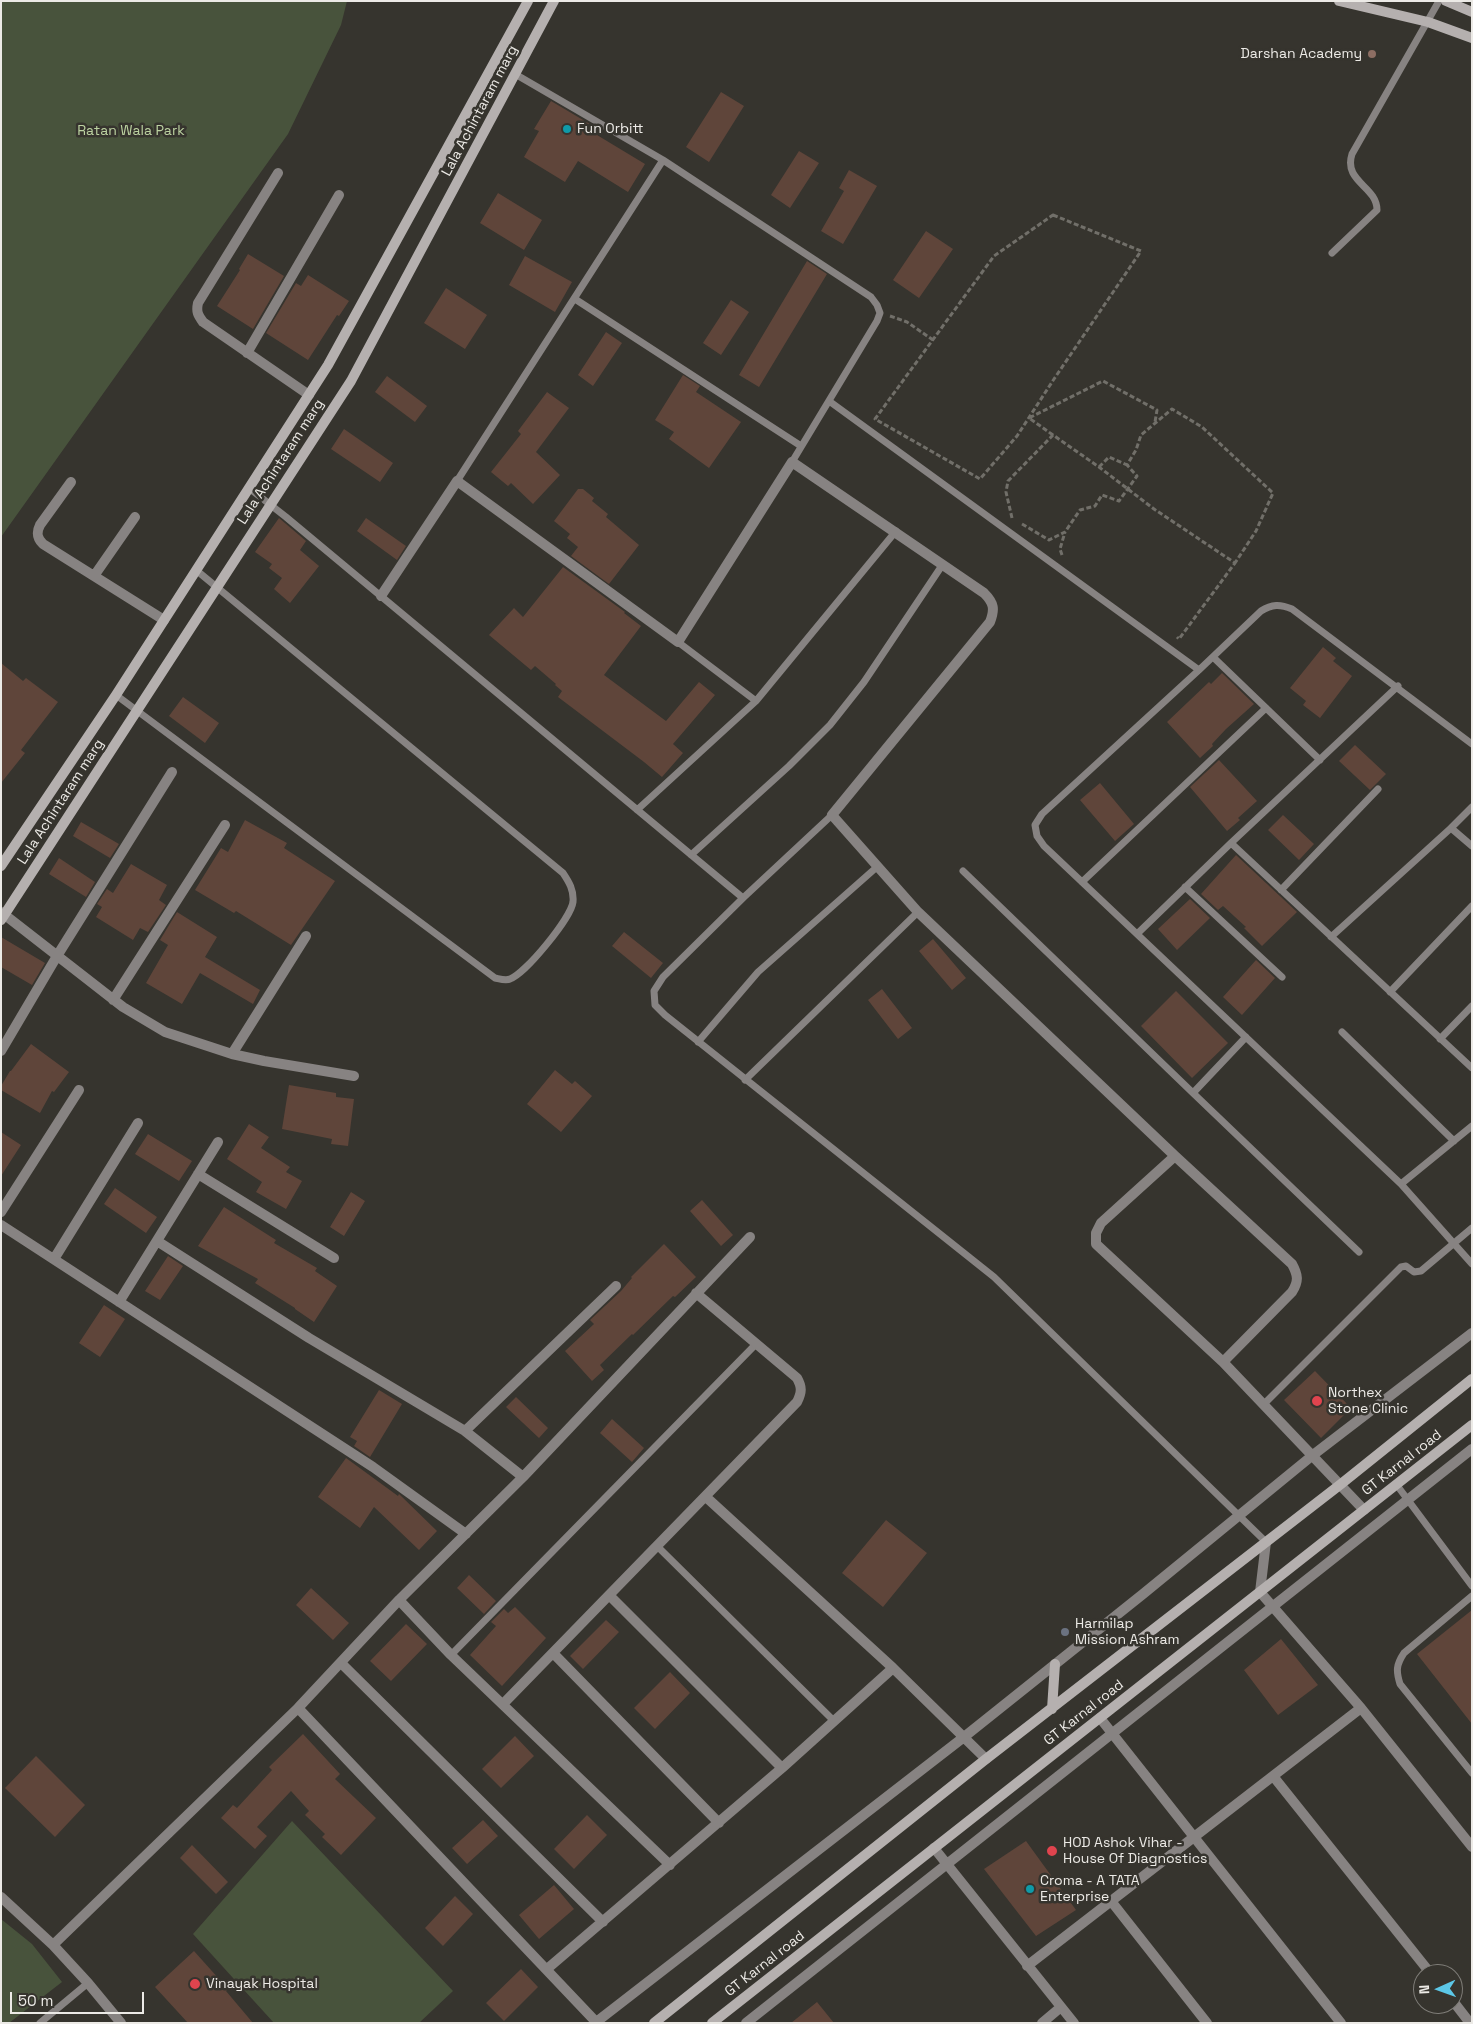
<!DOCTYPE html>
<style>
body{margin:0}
#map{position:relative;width:1473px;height:2024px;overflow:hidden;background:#36342e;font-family:"Space Grotesk",sans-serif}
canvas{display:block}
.frame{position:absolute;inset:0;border:2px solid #eceae6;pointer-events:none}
.north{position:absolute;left:1413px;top:1964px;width:50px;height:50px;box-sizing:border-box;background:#36342e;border:1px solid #7f7d78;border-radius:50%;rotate:268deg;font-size:14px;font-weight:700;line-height:20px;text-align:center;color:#eceae6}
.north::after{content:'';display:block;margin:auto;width:18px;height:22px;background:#5cc7e7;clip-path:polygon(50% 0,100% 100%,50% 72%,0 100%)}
.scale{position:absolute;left:10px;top:1992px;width:134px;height:22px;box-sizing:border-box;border:2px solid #eceae6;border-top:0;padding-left:6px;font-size:15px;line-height:18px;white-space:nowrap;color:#eceae6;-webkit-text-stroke:4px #36342e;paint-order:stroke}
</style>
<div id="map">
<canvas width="1473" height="2024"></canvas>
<div class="frame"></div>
<div class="north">N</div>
<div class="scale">50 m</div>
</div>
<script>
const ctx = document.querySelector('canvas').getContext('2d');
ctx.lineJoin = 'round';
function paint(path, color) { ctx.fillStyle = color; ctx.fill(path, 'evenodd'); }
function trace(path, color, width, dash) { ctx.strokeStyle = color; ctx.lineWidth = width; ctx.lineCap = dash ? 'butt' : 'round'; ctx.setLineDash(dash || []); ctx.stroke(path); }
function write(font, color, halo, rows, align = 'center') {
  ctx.font = font + ' "Space Grotesk",sans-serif'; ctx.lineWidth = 5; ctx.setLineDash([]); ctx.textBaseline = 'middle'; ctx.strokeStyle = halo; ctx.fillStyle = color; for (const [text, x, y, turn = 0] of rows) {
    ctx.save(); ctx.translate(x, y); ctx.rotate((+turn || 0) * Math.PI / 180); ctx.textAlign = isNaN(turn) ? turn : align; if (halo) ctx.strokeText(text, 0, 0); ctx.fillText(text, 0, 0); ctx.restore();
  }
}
paint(new Path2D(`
 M1,1H347L341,25L288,134L1,537Z
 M292,1821L453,1991L419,2023H274L193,1934Z
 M1,1919L32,1944L62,1982L9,2023H1Z`), '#48533c');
paint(new Path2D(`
 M721,92L744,106L709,162L686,147Z
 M551,101L600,130L597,135L645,164L628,192L578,161L565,182L524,157L539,131L534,129Z
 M799,151L819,163L790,208L771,195Z
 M849,170L877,186L843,244L821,231L844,191L839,188Z
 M498,193L542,220L524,250L480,223Z
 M926,231L953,249L919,298L893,280Z
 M248,254L284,276L253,329L217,306L240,270L239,269Z
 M525,256L572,282L555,312L509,285Z
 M807,261L827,274L759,387L739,375Z
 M308,275L349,301L339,316L337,315L308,360L266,333L296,283L301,286Z
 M446,288L487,315L465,349L424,323Z
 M731,300L749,312L721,355L703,343Z
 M606,332L622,343L593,386L578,375Z
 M683,375L700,386L696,392L741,422L709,468L669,439L674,432L655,420Z
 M387,376L427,406L415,422L375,392Z
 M547,392L569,408L536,452L560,475L533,504L511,483L508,486L491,472L521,434L518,431Z
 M344,429L393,463L380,482L331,449Z
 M578,489H583L594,498L592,501L608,514L606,517L639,545L609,584L571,556L578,547L567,538L570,534L554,521Z
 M279,518L306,541L300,550L319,566L290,603L274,589L282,578L269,568L272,564L255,552Z
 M366,518L406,546L397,560L357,531Z
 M563,567L625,612L624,613L641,626L604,675L666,721L699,682L715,695L673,744L683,753L662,777L644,762L558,697L562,691L555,685L556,684L535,666L531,670L489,635L514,608L523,617Z
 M1323,647L1336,658L1333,661L1352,676L1320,718L1303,705L1306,701L1290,688Z
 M1,663L23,681L26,678L58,702L21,750L25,753L1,783Z
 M1222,673L1254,704L1226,729L1212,744L1213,746L1200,758L1167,722L1209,682L1211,684Z
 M183,697L219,723L205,743L169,716Z
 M1355,745L1386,774L1370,790L1339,761Z
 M1219,760L1257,801L1238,818L1240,820L1227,831L1190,787Z
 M1100,783L1134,824L1115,841L1080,800Z
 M1283,815L1314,844L1299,860L1268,830Z
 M245,820L287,843L284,848L335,881L291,945L236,911L234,913L195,890L221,848L228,852Z
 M81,822L119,844L110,858L73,836Z
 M1236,855L1297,912L1262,946L1244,928L1246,927L1223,906L1218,910L1201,894Z
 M59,858L95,882L86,897L49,874Z
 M131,864L167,885L159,900L166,905L148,932L140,928L133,940L96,917L102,907L97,904L107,889L113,893Z
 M1190,899L1210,918L1177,950L1158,929Z
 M177,912L217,937L205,957L260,990L253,1004L200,973L182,1004L146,983L168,945L160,940Z
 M624,932L663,963L651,978L612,946Z
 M1,937L45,963L32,985L1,967Z
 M933,939L966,978L952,990L919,951Z
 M1256,960L1275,978L1242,1015L1223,997Z
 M882,989L912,1028L898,1039L868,1000Z
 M1176,991L1228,1043L1192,1078L1141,1026Z
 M31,1044L69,1072L54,1092L52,1091L40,1113L1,1090V1086L10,1071H11Z
 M555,1070L572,1084L575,1081L592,1096L561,1132L527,1104Z
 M289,1085L336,1093V1097L354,1099L348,1146L331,1144L332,1139L282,1129Z
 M249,1124L269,1137L261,1148L290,1167L286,1172L302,1181L286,1209L256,1192L262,1182L227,1159Z
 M1,1132L21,1145L1,1176Z
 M148,1134L192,1161L179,1181L135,1154Z
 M115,1188L157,1217L146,1233L104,1204Z
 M351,1192L365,1201L344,1236L330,1227Z
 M702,1200L733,1235L721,1246L690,1211Z
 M224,1207L276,1240L274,1243L317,1268L315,1271L337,1286L314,1322L295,1309V1308L255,1283L258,1279L198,1246Z
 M664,1244L696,1277L675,1297L673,1296L633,1335L632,1334L600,1365L604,1370L592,1381L565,1351L594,1324L590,1320L621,1291L632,1278L631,1277Z
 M168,1256L183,1266L160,1300L145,1291Z
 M104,1305L125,1319L100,1357L79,1343Z
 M1315,1371L1351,1408L1321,1438L1284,1400Z
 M379,1390L402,1404L370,1457L354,1446L357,1441L350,1437Z
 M516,1397L548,1428L539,1438L506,1407Z
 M612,1419L644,1448L632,1462L600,1433Z
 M346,1458L398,1496L399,1494L437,1531L419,1550L374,1507L360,1528L318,1497Z
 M886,1520L927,1553L883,1607L842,1573Z
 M469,1575L496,1601L484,1614L457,1588Z
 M311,1588L349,1623L333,1640L296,1605Z
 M515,1607L546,1638L502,1686L470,1655L496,1626L491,1622L504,1609L508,1613Z
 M1472,1610V1724L1417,1654Z
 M606,1620L619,1632L583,1669L570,1656Z
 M406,1624L427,1644L391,1681L370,1661Z
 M1281,1639L1318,1685L1278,1715L1244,1670Z
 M670,1672L690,1693L655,1729L634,1708Z
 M303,1734L340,1774L335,1779L376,1818L341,1855L322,1837L325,1834L305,1815L309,1811L291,1791L257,1827L267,1836L255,1849L221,1818L233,1805L237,1808L272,1770L269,1767Z
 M515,1736L534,1756L501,1788L482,1769Z
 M36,1756L85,1805L55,1837L5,1788Z
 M587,1815L607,1835L574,1869L554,1849Z
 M483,1820L498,1836L467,1864L452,1848Z
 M1026,1841L1076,1910L1036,1936L984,1869Z
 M192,1845L228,1882L216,1894L180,1858Z
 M554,1885L574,1909L539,1939L519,1915Z
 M455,1896L473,1914L443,1946L425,1928Z
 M194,1951L228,1989L226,1991L253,2023H188L155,1987Z
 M521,1969L538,1987L504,2021L486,2003Z
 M817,2002L834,2023H791Z`), '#5f453a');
trace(new Path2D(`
 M1053,215L1141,251L1054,379L1017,436L980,479L875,419L994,256Z
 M890,316L907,322L933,340
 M1053,435L1029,418L1103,381L1157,410L1155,422
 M1099,467L1109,457L1127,465
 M1012,518L1006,492L1008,481L1053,435L1099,467L1154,509L1235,563L1179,639L1177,637
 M1022,524L1049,540L1065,532L1080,510L1095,506L1102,495L1119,501L1137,476L1127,465L1136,450L1141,435L1172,409L1202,427L1273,493L1256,531L1235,563
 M1062,555L1060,549L1065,532`), '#716f69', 3, [5, 2.5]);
trace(new Path2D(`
 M663,160L871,297L877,305L880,313L877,321L792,462
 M1332,253L1377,210C1377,186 1343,182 1352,154L1439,1
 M575,299L801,446
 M829,401L1199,670
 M457,481L663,160L515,74
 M249,488L286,517L743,898L663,977L654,991L655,1005L665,1015L994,1277L1266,1542
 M678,642L756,701
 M1213,657L1320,760
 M116,695L495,978C500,979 506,981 510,979C525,974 571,918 573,902C574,890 569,882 563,873L196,570
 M1472,807L1451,828L1472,846
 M637,810L756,701L896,531
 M1231,843L1398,686
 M691,855L789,766L830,725L864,682L943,564
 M963,871L1193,1093L1246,1037
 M1082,882L1266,708
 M1185,887L1282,977
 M1281,890L1378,789
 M743,898L832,815
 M1137,934L1231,843L1472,1068
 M1331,937L1451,828
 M1390,992L1472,906
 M1342,1032L1454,1141
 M1440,1039L1472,1006
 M698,1042L758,972L878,866
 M745,1080L918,912
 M1193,1093L1359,1252
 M1472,1126L1401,1184L1472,1264
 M1401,1184L1044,846L1037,836L1035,825L1042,814L1199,670L1261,611C1272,604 1280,604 1292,609L1472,744
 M1264,1404L1401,1267L1406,1266L1414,1272L1421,1271L1472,1228
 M1396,1484L1472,1586
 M657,1546L834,1721
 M1472,1596L1404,1653C1396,1665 1396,1671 1400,1684L1472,1773
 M451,1655L756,1344
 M40,2023L88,1983`), '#878382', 7);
trace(new Path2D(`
 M278,173L198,303C196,312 198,315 203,322L309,395
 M247,353L339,195
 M71,482L40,525C36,533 37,538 43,544L164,620
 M94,576L135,517
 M381,596L457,481L678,642L792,462L984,593C994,603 995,609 990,622L832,815L918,912L1175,1156L1292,1264C1298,1275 1299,1281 1292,1292L1223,1362
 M1,912L123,1007L165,1032L232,1054L264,1061L354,1076
 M113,1000L225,825
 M1,1051L57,956L172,772
 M232,1054L306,936
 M1175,1156L1101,1223L1096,1233V1244L1223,1362L1364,1510
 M198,1174L334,1258
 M1,1212L79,1090
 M1,1225L373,1467L466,1534
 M157,1241L309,1338L465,1431L523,1477
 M54,1259L138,1123
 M119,1302L218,1142
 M465,1431L616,1286
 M706,1497L893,1668L986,1759
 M1266,1542L1260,1592L1361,1708L1472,1847
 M609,1595L782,1768
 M399,1600L451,1655L670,1865
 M553,1653L719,1823
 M341,1663L603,1922
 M504,1703L797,1402C802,1392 802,1387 797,1378L696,1293
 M298,1708L597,2023
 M1100,1718L1341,2023
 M1273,1776L1431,1974
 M934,1848L1074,2023
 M1,1897L53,1945L88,1983L121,2023
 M1111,1901L1207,2023
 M53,1945L298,1708L399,1600L523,1477L750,1237
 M1027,1966L1361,1708
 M547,1969L782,1768L893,1668
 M1453,2001L1470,2023
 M595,2023L964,1737L1143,1594L1313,1455L1472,1333
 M746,2023L1472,1449
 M1042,2023L1061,2007`), '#878382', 10);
trace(new Path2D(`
 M1339,1L1428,22L1472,38
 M1446,1L1472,12
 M1,866L116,695L328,365L528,1
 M1,920L351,381L554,1
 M1052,1709L1055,1664
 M654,2023L986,1759L1341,1484L1472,1379
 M712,2023L1472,1425`), '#b5b0af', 10);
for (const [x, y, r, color] of [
 [1372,54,5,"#8d6e63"],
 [567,129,5,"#0f9aa8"],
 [1317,1401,6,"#e0444e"],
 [1065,1632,5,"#6b7280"],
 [1052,1851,6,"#e0444e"],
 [1030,1889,5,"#0f9aa8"],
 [195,1984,6,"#e0444e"]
]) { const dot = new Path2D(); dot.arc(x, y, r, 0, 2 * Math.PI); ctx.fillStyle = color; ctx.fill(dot); trace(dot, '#36342e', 2); }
write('14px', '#eceae6', '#36342e', [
 ["Darshan Academy",1362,54,"right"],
 ["Fun Orbitt",577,129],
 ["Northex",1328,1393],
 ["Stone Clinic",1328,1409],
 ["Harmilap",1075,1624],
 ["Mission Ashram",1075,1640],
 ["HOD Ashok Vihar -",1063,1843],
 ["House Of Diagnostics",1063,1859],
 ["Croma - A TATA",1040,1881],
 ["Enterprise",1040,1897],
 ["Vinayak Hospital",206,1984]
], 'left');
write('14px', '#eceae6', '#36342e', [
 ["Lala Achintaram marg",480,111,-62],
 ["Lala Achintaram marg",281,462,-57],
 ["Lala Achintaram marg",61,802,-57],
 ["GT Karnal road",1402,1463,-38],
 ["GT Karnal road",1084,1713,-38],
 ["GT Karnal road",765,1964,-38]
]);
write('14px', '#bcd2a1', '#36342e', [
 ["Ratan Wala Park",131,131]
]);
</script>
